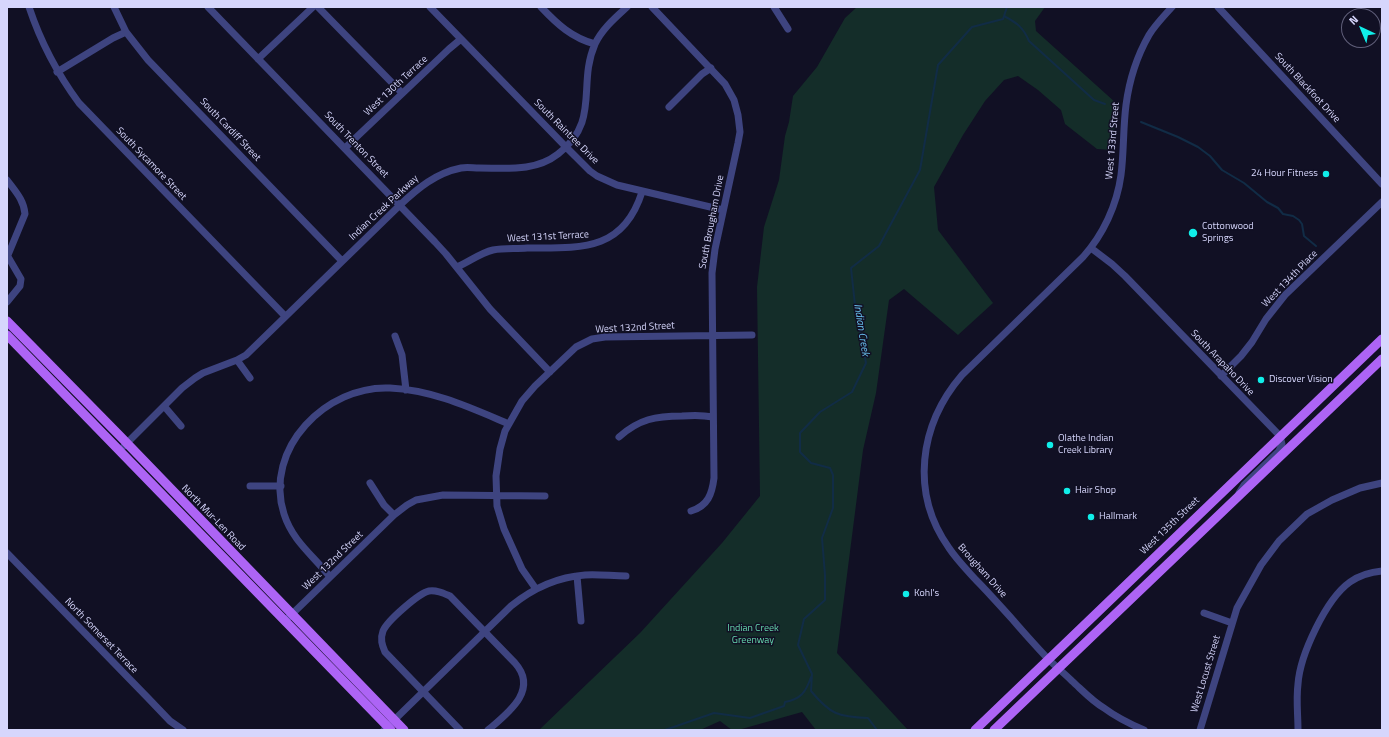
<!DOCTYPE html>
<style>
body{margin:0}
#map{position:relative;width:1389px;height:737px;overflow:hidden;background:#111024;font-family:"Titillium Web",sans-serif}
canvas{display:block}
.frame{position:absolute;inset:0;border:8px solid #d6d6fc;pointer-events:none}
.north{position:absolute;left:1341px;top:8px;width:40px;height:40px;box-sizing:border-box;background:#111024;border:1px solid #605f7a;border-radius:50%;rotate:316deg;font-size:11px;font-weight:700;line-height:16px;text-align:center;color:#d6d6fc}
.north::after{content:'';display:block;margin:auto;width:14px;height:18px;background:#10eee9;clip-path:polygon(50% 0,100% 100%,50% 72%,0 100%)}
</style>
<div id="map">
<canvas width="1389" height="737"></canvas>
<div class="frame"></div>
<div class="north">N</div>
</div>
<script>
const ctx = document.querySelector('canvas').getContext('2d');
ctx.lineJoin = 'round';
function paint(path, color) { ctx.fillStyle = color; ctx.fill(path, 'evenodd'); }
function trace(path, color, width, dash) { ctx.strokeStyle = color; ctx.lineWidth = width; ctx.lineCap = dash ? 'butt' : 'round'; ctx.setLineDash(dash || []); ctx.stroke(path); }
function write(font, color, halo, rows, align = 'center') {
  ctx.font = font + ' "Titillium Web",sans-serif'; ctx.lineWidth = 3; ctx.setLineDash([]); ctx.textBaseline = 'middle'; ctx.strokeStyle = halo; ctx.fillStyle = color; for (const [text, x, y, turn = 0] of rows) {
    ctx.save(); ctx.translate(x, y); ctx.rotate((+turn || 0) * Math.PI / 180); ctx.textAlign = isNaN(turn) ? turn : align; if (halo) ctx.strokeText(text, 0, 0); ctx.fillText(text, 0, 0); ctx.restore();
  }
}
paint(new Path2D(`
 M857,7H1045L1035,21L1036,31L1116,103L1113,150L1097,149L1065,124L1061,110L1038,90L1018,76L1004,80L985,101L963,135L934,187L938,230L993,303L958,335L904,289L889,300L876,393L863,450L837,653L908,730H816L802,712L738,730H732L720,721L700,730H539L640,633L722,543L760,496L757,287L764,227L779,180L785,136L789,122L793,96L817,67L845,18Z`), '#142d29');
trace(new Path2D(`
 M1004,16C1017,23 1023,27 1029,41L1094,100L1105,104
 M1141,122L1178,137L1198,147L1210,156L1222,170L1244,183L1267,202L1278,208L1283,214L1293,216L1299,220L1302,224L1304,236L1316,246
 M665,730L714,713L750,718L784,706L785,702C801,699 806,692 811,677
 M877,730L868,718C838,717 830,714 811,691L812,674L798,645L804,619L825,600V575L822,538L833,508V475L830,468L811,463L800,452V433L820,412L852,392L866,363L855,305L851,268L879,246L920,170L938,65L972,27L1003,19L1007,7`), '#112c46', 2);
trace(new Path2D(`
 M29,7C41,43 56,72 79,103L285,316
 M114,7L126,32L148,60L342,261
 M208,7L435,242L446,254L490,309L550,372
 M318,7L402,93
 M430,7L566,147L590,171L597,176L617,185L723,210
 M541,7C557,24 572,38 595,44
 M652,7L725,84L734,100L738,115L740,132L738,143L715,249L712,273L714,478C712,494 708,506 691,511
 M774,7L788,29
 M1218,7L1382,184
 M258,59L313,7
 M57,72L113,38L126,32
 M669,107L702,74L711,68
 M345,148L449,49L461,39
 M7,180C15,191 24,200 25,214L8,255
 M1091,248L1112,264L1125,276L1280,436L1282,444L1279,451L1244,485L1239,493
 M7,255L21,279L20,286L7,302
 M457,267C469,262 480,253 493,250C504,248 516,249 527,248C580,248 623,252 642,192
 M395,336L402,355L406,390
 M237,360L250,378
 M1221,376L1241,356L1252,342L1266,319L1285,295L1382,202
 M164,406L181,426
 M619,437C639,419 656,416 682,416C693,415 703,415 713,417
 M124,446L182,388L195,378L203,373L237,360L246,355L400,205C418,188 436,173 461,168C467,167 473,168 479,168C506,168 535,172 558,154C601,121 577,85 595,44C602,29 615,18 627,7
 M370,483L384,505L394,515
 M250,486H281
 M7,553L148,698L170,721L183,730
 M577,576L581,621
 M330,577C313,555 293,542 284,514C263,448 327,385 390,388C433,390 471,408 509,424
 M536,589L522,569L504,529L497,506L496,476L500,449L505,431L522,401L535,386L576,347L592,339L605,337L752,335
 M1204,613L1232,623
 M289,617L394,515L407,505L416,500L443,495L545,496
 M384,730L511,606C532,589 557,577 585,575C598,574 612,576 626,576
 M460,730L385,652C382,645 380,639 383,631C387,621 419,593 429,591C437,590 443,593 450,596L515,663C539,690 508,713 488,730
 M1144,730C1130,724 1116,717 1104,708C1092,701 1082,690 1072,681C1064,673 1055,666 1047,658C1036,646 1024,633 1013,620C1001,607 989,593 976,580C967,570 957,560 949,548C910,493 919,425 962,375L1083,257C1103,235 1117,205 1121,175C1124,152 1123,128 1126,105C1129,82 1137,56 1149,35C1155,25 1164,16 1172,7
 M1200,730L1237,608L1261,565L1279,541L1307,514L1332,500L1360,488L1382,483
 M1298,730C1298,715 1296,699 1298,684C1300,655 1326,599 1350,582C1360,575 1371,572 1382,571`), '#3e4480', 7);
trace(new Path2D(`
 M7,321L120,436L404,730
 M7,335L391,730
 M975,730L1382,339
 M994,730L1382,359`), '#ad64f5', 9);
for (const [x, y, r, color] of [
 [1326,174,4,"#10eee9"],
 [1193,233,5,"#10eee9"],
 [1261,380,4,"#10eee9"],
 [1050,445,4,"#10eee9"],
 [1067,491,4,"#10eee9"],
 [1091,517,4,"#10eee9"],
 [906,594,4,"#10eee9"]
]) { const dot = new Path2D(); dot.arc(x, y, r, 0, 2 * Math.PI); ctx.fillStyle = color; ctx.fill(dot); trace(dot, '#111024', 1.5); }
write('10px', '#d6d6fc', '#111024', [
 ["West 130th Terrace",396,86,-43],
 ["South Blackfoot Drive",1307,88,47],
 ["South Cardiff Street",230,130,46],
 ["South Raintree Drive",566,132,45],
 ["West 133rd Street",1113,141,-85],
 ["South Trenton Street",356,145,46],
 ["South Sycamore Street",151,164,46],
 ["Indian Creek Parkway",384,208,-43],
 ["South Brougham Drive",712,222,-79],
 ["West 131st Terrace",548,237,-3],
 ["West 134th Place",1290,279,-46],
 ["West 132nd Street",635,328,-3],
 ["South Arapaho Drive",1222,363,46],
 ["North Mur-Len Road",213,518,46],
 ["West 135th Street",1170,526,-44],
 ["West 132nd Street",333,561,-44],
 ["Brougham Drive",982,571,48],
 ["North Somerset Terrace",101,636,46],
 ["West Locust Street",1206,674,-73]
]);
write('10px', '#d6d6fc', '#111024', [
 ["24 Hour Fitness",1318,174,"right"],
 ["Cottonwood",1202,227],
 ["Springs",1202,239],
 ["Discover Vision",1269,380],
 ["Olathe Indian",1058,439],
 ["Creek Library",1058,451],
 ["Hair Shop",1075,491],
 ["Hallmark",1099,517],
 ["Kohl's",914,594]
], 'left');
write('10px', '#66d8ae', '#111024', [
 ["Indian Creek",753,629],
 ["Greenway",753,641]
]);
write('italic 11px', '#6bc6f5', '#111024', [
 ["Indian Creek",861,330,81]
]);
</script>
